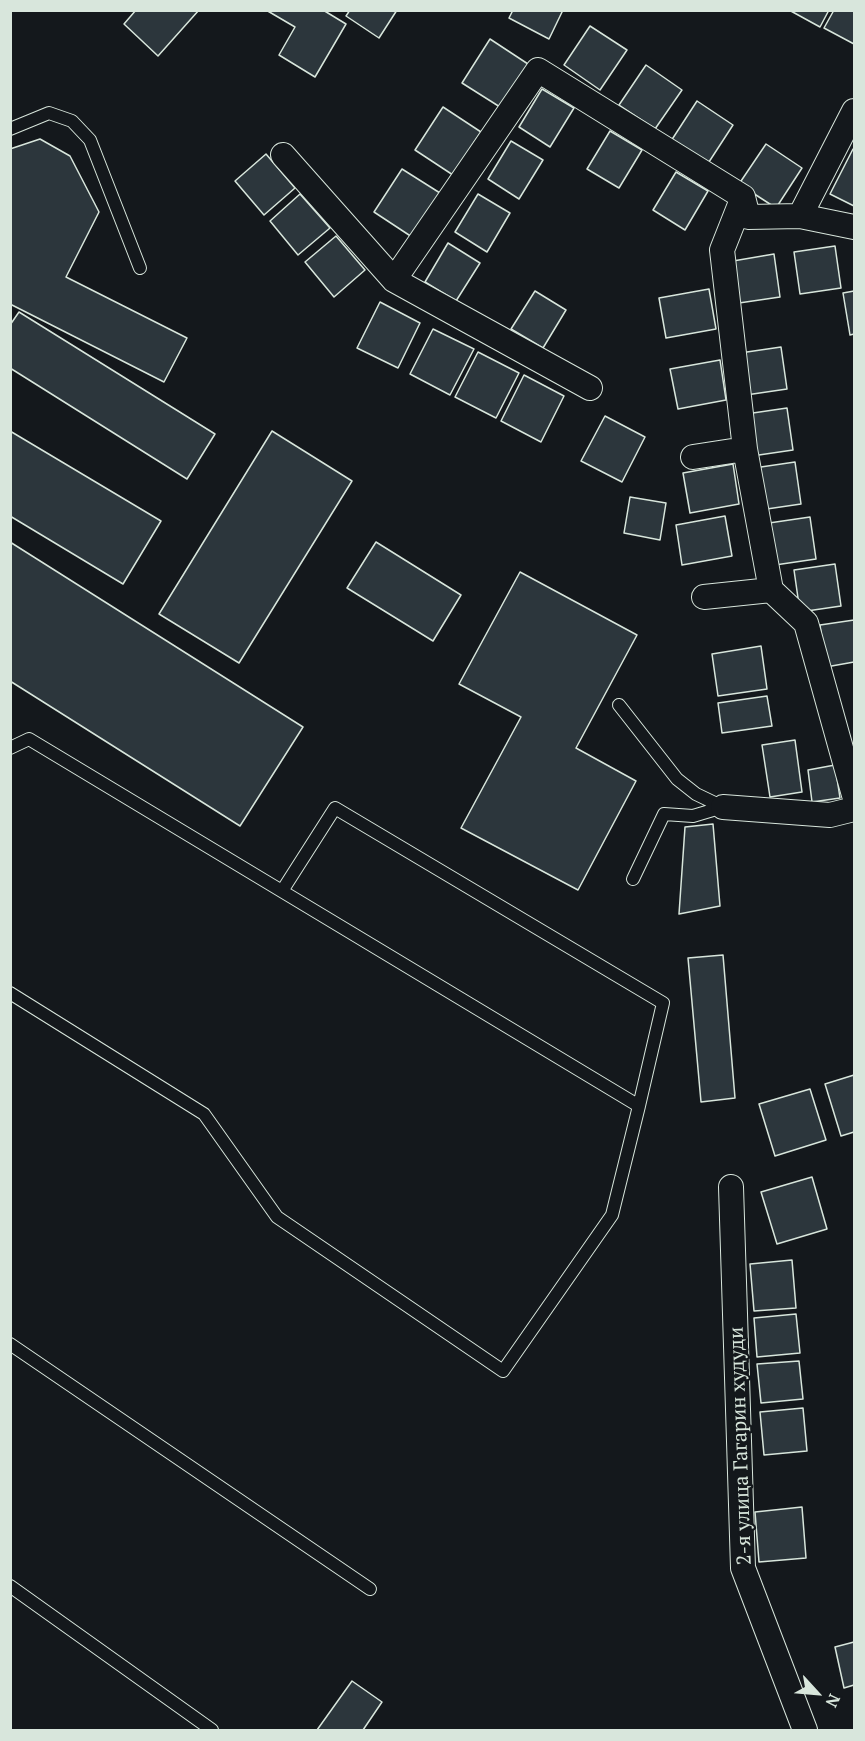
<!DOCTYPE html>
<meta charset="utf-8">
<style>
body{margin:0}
#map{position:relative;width:865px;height:1741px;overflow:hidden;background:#14181c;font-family:"PT Serif",serif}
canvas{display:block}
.frame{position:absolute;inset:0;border:12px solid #d8e6dc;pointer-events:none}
.north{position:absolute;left:787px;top:1663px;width:60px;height:60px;-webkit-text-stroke:4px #14181c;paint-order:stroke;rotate:116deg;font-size:16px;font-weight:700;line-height:24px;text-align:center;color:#d8e6dc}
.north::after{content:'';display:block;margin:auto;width:21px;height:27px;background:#d8e6dc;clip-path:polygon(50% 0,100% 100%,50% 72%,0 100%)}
</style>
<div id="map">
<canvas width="865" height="1741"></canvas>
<div class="frame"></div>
<div class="north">N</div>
</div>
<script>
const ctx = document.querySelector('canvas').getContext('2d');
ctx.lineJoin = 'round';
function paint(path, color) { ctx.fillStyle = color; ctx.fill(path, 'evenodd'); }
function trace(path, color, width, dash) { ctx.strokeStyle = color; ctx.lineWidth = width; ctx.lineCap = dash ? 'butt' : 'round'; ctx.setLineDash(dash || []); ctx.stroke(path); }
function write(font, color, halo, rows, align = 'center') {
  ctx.font = font + ' "PT Serif",serif'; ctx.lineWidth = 4.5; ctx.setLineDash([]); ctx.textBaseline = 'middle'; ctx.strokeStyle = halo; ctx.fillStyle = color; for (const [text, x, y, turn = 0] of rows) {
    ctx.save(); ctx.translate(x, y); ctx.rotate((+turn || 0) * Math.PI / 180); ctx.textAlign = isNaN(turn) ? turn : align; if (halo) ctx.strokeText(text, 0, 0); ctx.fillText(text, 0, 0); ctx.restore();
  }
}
const building = new Path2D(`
 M136,10H199L158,56L124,24Z
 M266,10H323L346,24L315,77L279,55L295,27Z
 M350,10H397L379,38L346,16Z
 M513,10H563L549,39L509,18Z
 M789,10H829L820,27Z
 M834,10H854V44L824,28Z
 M590,26L627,50L600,90L564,65Z
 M490,39L528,64L500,107L462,83Z
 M646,65L682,90L655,129L619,105Z
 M542,89L574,108L550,147L519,127Z
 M697,101L733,125L707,165L671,141Z
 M443,107L481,132L453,175L415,150Z
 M610,131L642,150L619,188L587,169Z
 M40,139L70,156L99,212L66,277L187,338L164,382L10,304V149Z
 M511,141L543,160L519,199L488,179Z
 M766,144L802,168L776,208L739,184Z
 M853,149H854V206L830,194Z
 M266,154L295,188L264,215L235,181Z
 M402,169L440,193L412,237L374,212Z
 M676,172L708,191L685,230L653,210Z
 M300,194L330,228L298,255L270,221Z
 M478,194L510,213L487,252L455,232Z
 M336,236L365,270L334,297L305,262Z
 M448,243L480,263L456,301L425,282Z
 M835,246L841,288L800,294L794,252Z
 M774,254L780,297L739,303L733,261Z
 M709,289L716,329L666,338L659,298Z
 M535,291L566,310L543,348L511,329Z
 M854,291V334L850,335L843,293Z
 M380,302L420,323L398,368L357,348Z
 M19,312L215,434L187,479L10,368V325Z
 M433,329L474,349L450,395L410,374Z
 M781,347L787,389L746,395L740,353Z
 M478,352L519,373L496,418L455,397Z
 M720,360L726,400L678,409L670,369Z
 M524,375L564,396L541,442L501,421Z
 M787,408L793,450L752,456L746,414Z
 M605,416L645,437L622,482L581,461Z
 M10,431L161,521L123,584L10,516Z
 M272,431L352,481L239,663L159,614Z
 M795,462L801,504L760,510L754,468Z
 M733,464L739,504L690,513L683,473Z
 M630,497L666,503L660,540L624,533Z
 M725,516L732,556L682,565L676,525Z
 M810,517L816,559L775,565L769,523Z
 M10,542L303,727L240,826L10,681Z
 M376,542L461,595L433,641L347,588Z
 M835,564L841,606L800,612L794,570Z
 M520,572L637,635L576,748L636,781L578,890L461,828L521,717L459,684Z
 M854,620V662L826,667L820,625Z
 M761,646L767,689L718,696L712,654Z
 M767,696L772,726L722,733L718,703Z
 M795,740L802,792L770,797L762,745Z
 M835,765L840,798L812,802L808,770Z
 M713,824L720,906L679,914L685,827Z
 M723,955L735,1098L701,1102L688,958Z
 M854,1075V1132L841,1136L825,1084Z
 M810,1089L826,1140L775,1156L759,1104Z
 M812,1177L827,1229L777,1244L761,1192Z
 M792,1260L796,1308L754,1311L750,1264Z
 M796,1314L800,1353L757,1357L754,1318Z
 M799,1361L803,1399L761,1403L757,1364Z
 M803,1408L807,1451L764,1455L760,1412Z
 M802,1507L806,1558L759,1562L755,1512Z
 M854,1642V1685L844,1688L835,1647Z
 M352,1681L382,1702L363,1730H317Z`);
paint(building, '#2c363c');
trace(building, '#d8e6dc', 1.5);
const lane = new Path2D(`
 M10,129L49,113L72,121L90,140L140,268
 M619,705L677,779L696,794L723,807
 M10,748L29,739L639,1106L612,1215L503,1371L277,1217L204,1114L10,993
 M633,879L664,814L693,816L723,807
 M282,891L335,808L663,1003L639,1106
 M10,1344L370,1589
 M10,1586L212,1730`);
const street = new Path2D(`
 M854,111L800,216L854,227
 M283,155L394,280L590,388
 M743,197L722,250L745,449L771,590L806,623L854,795
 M394,280L538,70L743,197L748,217L800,216
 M693,457L745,449
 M704,597L771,590
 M723,807L830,815L854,809
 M731,1187L743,1568L805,1730`);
trace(lane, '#d8e6dc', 14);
trace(street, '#d8e6dc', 26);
trace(lane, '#14181c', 12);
trace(street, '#14181c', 24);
write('20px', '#d8e6dc', '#14181c', [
 ["2-я улица Гагарин худуди",741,1446,-92]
]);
</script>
